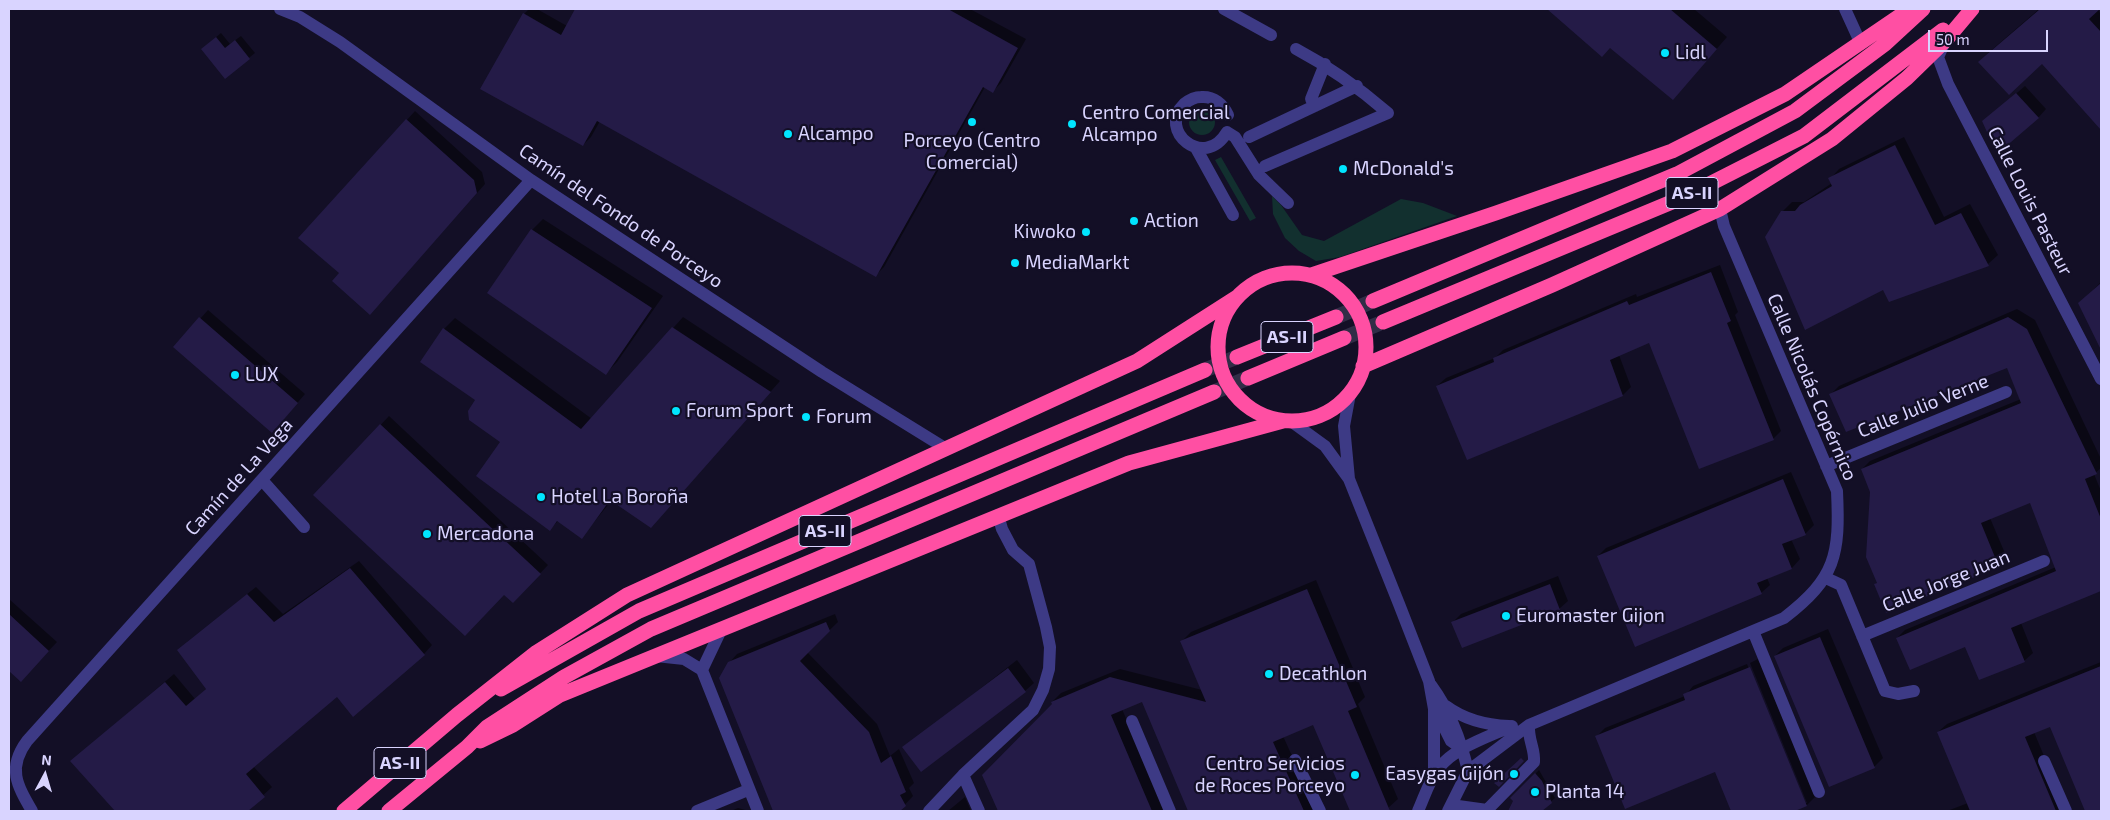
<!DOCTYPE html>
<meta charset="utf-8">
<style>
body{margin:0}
#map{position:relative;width:2110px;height:820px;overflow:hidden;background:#130f26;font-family:"Exo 2",sans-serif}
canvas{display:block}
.frame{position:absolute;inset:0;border:10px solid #d9d4ff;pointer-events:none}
.north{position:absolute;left:20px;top:750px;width:50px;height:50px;-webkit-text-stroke:4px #130f26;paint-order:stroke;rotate:6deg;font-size:14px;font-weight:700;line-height:20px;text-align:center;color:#d9d4ff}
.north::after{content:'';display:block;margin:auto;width:18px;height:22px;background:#d9d4ff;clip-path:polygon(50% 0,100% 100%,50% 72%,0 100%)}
.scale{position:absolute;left:1928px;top:30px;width:120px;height:22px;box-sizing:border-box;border:2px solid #d9d4ff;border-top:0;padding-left:6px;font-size:15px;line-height:18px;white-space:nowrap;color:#d9d4ff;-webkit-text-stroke:4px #130f26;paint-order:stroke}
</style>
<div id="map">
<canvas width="2110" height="820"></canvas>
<div class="frame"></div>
<div class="north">N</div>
<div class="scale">50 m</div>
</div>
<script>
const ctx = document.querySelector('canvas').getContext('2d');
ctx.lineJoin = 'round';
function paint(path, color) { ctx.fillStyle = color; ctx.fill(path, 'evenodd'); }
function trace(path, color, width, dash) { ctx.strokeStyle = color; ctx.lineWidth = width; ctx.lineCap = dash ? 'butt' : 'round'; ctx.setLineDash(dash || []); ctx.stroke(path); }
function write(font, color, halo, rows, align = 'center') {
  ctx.font = font + ' "Exo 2",sans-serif'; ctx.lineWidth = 4.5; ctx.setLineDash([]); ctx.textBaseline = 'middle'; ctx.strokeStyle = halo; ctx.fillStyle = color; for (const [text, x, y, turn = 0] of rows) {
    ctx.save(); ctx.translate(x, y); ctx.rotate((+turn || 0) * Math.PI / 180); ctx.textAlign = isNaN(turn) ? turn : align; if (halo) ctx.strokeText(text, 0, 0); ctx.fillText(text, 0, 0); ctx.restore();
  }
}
paint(new Path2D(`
 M1189 122a13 13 0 1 1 26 0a13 13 0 1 1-26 0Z
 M1221,157L1256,218L1250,221L1215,160Z
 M1272,196L1281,205L1302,235L1324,241L1401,199L1423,203L1457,216L1340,257L1316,261L1299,251L1285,238L1273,214Z`), '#12302f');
paint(new Path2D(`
 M529,9H537L567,26L577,9H970L1026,39L1001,83L993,91L985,87L884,267L876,275L600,121L591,137L583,145L524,14Z
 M1556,9H1694L1727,37L1673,99L1610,46L1553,13Z
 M2039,9H2098L2101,15V128L2042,62L1988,53Z
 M221,33L230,44L241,36L255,53L225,77L202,49Z
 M2025,86L2046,109L2038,118L1983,122Z
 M415,111L482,172L485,184L378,305L300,238Z
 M1904,137L1944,217L1970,204L1998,255L1988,264L1889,300L1883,288L1782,212L1792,202H1804L1832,183L1830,179L1839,169Z
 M543,219L663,296L617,362L606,373L489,292L532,230Z
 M1720,265L1738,312L1735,315L1781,431L1773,439L1650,342L1619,355L1631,387L1623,395L1467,459L1437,386L1446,378L1495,358L1503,350L1636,294L1637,297Z
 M2101,282V341L2099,343L2079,304Z
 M2017,309L2035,320L2101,459V468L2094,474L2101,491V590L2021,623L2033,653L2024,661L1966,645L1897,638L1905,630L2056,567L2030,501L1990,518L2007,558L1998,566L1875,584L1878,582L1872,492L1862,469L1870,461L2021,399L2008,366L1831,394L1839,386Z
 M208,310L305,394L280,423L175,347Z
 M683,317L780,381L651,527L612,500L582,537L559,520L550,529L477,400L421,362L444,329L455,318L592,419Z
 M389,416L548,565L513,602L504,593L315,495Z
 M1791,472L1814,525L1805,534L1791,539L1800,559L1792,568L1767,578L1770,585L1761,593L1598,556L1606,548Z
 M359,561L432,645L424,654L337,695L253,766L272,787L246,811H116L72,761L174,674L195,699L207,688L187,642L256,587L283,614Z
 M1558,576L1568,601L1559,609L1453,622L1461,614Z
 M1316,580L1365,697L1358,704L1398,799L1388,808L1384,811H1351L1314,724L1283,736L1317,811H1196L1143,701L1122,709L1165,811H999L983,775L1053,705L1052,702L1061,693L1120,669L1202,690L1182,641L1191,632Z
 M9,599L57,642L21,680L9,669Z
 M835,614L838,622L807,652L877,724L890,756L899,749L914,783L909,788L913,796L899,811H774L761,774L729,663L737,654Z
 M1828,629L1883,758L1875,766L1830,785L1775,656L1783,648Z
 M1758,659L1815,797L1807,805L1791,811H1732L1716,770L1596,737L1605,728L1685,696L1693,686L1747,664L1805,803H1807L1750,663Z
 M1017,660L1034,683L1025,691L904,748Z
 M2101,662V811H2086L2050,725L2034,732L2067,811H1947L1968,803L1938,732L1947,724Z
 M1539,770L1555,798L1540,811H1518L1510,809L1514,801L1512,798Z
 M965,797L971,811H948Z
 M738,808L749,811H731Z`), '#0007');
paint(new Path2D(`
 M575,9H948L1018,48L993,93L983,87L876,277L597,121L583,146L480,89L523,13L561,35Z
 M1547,9H1670L1717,49L1673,100L1610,48L1602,57Z
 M2040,9H2100L2089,19L2101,32V130L2042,64L2009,95L1978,62Z
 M216,37L225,48L235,40L250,59L225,79L201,49Z
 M2016,93L2039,118L1997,154L1982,121Z
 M406,119L474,180L477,193L370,315L332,281L339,273L298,238Z
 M1895,145L1935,225L1961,213L1989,266L1889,302L1883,290L1805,330L1765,237L1781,211H1795L1800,205L1832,186L1828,178Z
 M531,229L652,308L606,375L487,293Z
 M1711,272L1731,321L1727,323L1774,440L1699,469L1649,343L1610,360L1623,396L1467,460L1436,386L1494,362L1493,358L1627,301L1629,305Z
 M2101,283V350L2078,303Z
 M199,317L298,403L272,433L173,347Z
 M2008,317L2027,329L2097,474L2085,479L2101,519V591L2011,628L2025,662L1979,680L1965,647L1910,670L1896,638L2056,571L2030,503L1981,523L1999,567L1886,613L1874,584L1877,583L1866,557L1870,492L1861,469L2021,403L2007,368L1846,432L1829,394Z
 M672,327L771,392L651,528L610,500L582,539L557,521L550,531L476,476L500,442L469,420L468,411L475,400L420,362L443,328L581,429Z
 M380,424L541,574L513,603L504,595L465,636L313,495Z
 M1783,479L1806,535L1782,544L1792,569L1757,583L1762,594L1635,647L1597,556Z
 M350,568L425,655L353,717L337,697L246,774L265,797L248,811H115L70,761L165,682L186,706L206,689L177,650L247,594L274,622Z
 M1550,584L1560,610L1462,648L1451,622Z
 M1307,589L1357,707L1348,711L1390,811H1350L1313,725L1273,742L1304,811H1188L1142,702L1111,715L1152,811H998L982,775L1052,704L1051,702L1110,677L1206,702L1180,641Z
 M9,614L49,651L21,682L9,671Z
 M826,622L830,631L800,661L869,732L881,763L891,756L906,792L900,795L906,806L900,811H773L719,678L728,662Z
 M1820,637L1875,768L1829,787L1774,656Z
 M2101,666V811H2085L2050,727L2025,737L2056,811H1970L1937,732Z
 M1750,667L1807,806L1795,811H1731L1715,772L1625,809L1595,736L1685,700L1683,694Z
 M1008,668L1026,692L921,772L902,747Z
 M1521,758L1524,761L1499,787L1494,783Z
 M1535,773L1542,781L1552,803L1542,811H1508L1513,801L1510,798Z`), '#241b47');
trace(new Path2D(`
 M1336,317L1373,301
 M1344,338L1383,322
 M1205,370L1237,357
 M1214,392L1248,378`), '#312d47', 15, [15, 8]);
trace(new Path2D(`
 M280,9L300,17L340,42L531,180L822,372L945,448
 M1224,9L1271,35
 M1845,9L1861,44
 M1944,44L1938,57L1948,84L2101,379
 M1315,106L1311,99L1325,64
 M1228,115C1223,104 1214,96 1201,97C1195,97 1189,100 1184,104C1157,130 1204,171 1227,132L1235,137L1259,175L1288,203
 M1249,137L1357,86
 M1196,148L1233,215
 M1265,166L1388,113C1359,88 1330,67 1296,49
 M1292,422L1325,446L1349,479L1399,604L1429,681L1434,709V777
 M1826,466L2006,392
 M1349,479L1344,426L1350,394
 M262,480L304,527
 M1826,578L1841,585L1885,691L1898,694L1914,691
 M1753,631L1819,792
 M1862,636L2044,561
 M656,656L684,659L702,670L758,811
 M702,670L722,628
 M1431,685C1450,711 1461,740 1468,771
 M1446,706C1465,720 1485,725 1509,726
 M1437,713L1451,741L1462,749
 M1132,721L1170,811
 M1295,760L1320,811
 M2044,761L2066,811
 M963,775L979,811
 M1451,805L1487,810L1534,762C1535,748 1528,741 1529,725
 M32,811C17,785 7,768 27,741L531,180
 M697,811L748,790
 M929,811L963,775L1033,710L1043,690L1049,669L1050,647L1046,627L1029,564L1013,550L1002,529L998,515
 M1418,811C1424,798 1429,781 1438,769C1455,747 1488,737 1512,726
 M1448,811L1468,771L1529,725L1784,618C1836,578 1840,555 1837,491L1724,226L1720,209`), '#3d3a85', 12);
trace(new Path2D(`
 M1218 347a74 74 0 1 1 148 0a74 74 0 1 1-148 0Z
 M1311,275L1496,213L1672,151L1785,94L1910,9
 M1373,301L1677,174L1795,111L1885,44L1923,9
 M1383,322L1684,197L1804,136L1943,30
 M1237,357L1336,317
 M1363,366L1552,285L1720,209L1832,139L1907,78L1946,40L1972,9
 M1248,378L1344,338
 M501,689L639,611L1205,370
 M480,741L513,725L560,695L1129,463L1283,421
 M344,811L457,715L537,652L627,595L1137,361L1237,297
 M389,811L467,747L487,727L564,677L651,629L1214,392`), '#ff4fa3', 15);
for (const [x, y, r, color] of [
 [1665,53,5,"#00e5ff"],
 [972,122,5,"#00e5ff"],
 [1072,124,5,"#00e5ff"],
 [788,134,5,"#00e5ff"],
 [1343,169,5,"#00e5ff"],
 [1134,221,5,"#00e5ff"],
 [1086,232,5,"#00e5ff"],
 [1015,263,5,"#00e5ff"],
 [235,375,5,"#00e5ff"],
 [676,411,5,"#00e5ff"],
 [806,417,5,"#00e5ff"],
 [541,497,5,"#00e5ff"],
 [427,534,5,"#00e5ff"],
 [1506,616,5,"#00e5ff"],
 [1269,674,5,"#00e5ff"],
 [1514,774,5,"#00e5ff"],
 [1355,775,5,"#00e5ff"],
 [1535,792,5,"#00e5ff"]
]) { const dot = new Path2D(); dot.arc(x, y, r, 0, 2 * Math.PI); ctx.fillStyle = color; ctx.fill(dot); trace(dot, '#130f26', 2); }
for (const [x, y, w] of [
 [1692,193,52],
 [1287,337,52],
 [825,531,52],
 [400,763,52]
]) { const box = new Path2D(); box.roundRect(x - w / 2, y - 15.5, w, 31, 4); ctx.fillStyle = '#130f26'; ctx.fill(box); trace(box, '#d9d4ff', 1); }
write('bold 18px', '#d9d4ff', null, [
 ["AS-II",1692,193],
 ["AS-II",1287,337],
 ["AS-II",825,531],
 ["AS-II",400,763]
]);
write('19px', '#d9d4ff', '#130f26', [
 ["Lidl",1675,53],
 ["Centro Comercial",1082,113],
 ["Alcampo",1082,135],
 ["Alcampo",798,134],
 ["Porceyo (Centro",972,141,"center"],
 ["Comercial)",972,163,"center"],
 ["McDonald's",1353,169],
 ["Action",1144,221],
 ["Kiwoko",1076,232,"right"],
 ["MediaMarkt",1025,263],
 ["LUX",245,375],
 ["Forum Sport",686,411],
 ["Forum",816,417],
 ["Hotel La Boroña",551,497],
 ["Mercadona",437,534],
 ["Euromaster Gijon",1516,616],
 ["Decathlon",1279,674],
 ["Centro Servicios",1345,764,"right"],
 ["de Roces Porceyo",1345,786,"right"],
 ["Easygas Gijón",1504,774,"right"],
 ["Planta 14",1545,792]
], 'left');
write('19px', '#d9d4ff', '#130f26', [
 ["Calle Louis Pasteur",2030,201,63],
 ["Camín del Fondo de Porceyo",621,216,34],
 ["Calle Nicolás Copérnico",1812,387,67],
 ["Calle Julio Verne",1923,406,-22],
 ["Camín de La Vega",239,477,-48],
 ["Calle Jorge Juan",1946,581,-22]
]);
</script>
